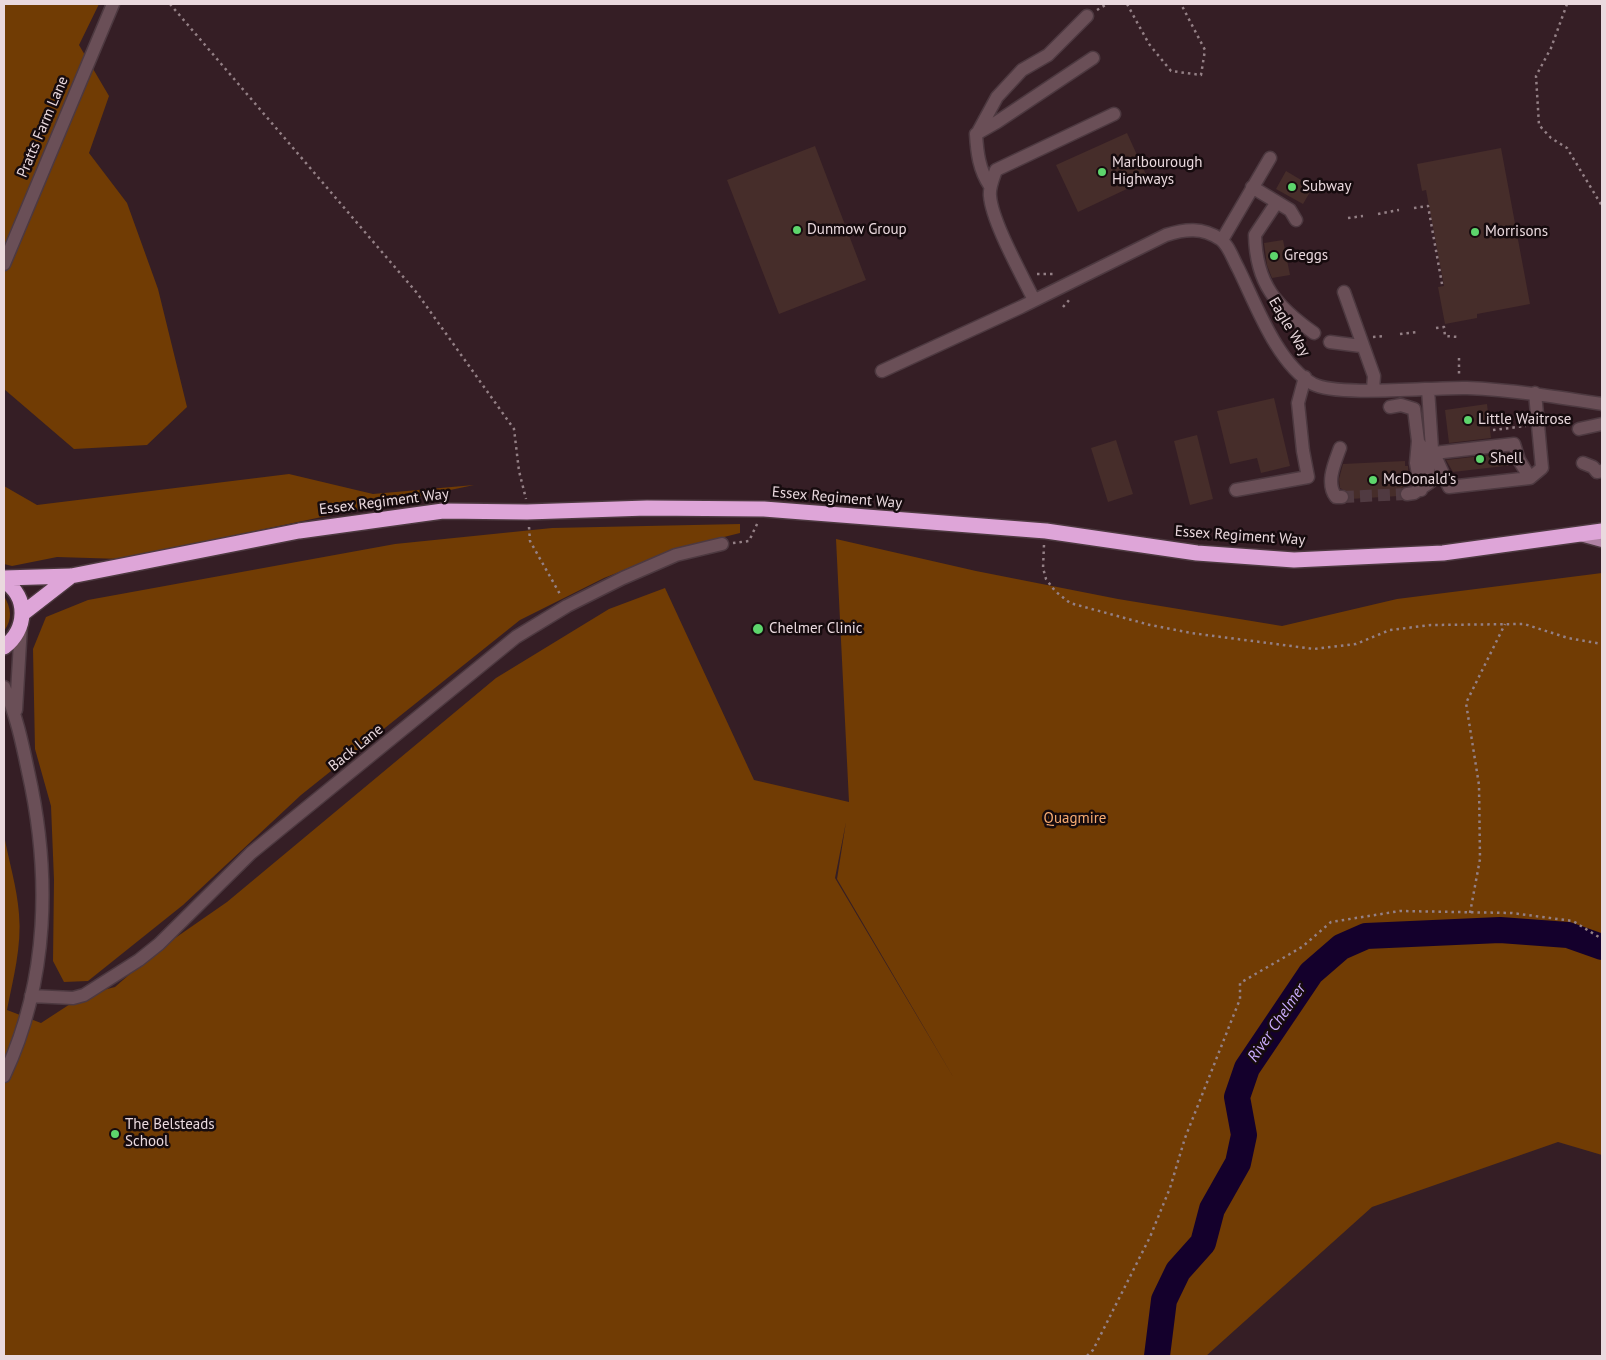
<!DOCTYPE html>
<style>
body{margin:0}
#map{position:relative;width:1606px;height:1360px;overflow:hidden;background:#351e25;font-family:"PT Sans",sans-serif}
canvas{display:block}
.frame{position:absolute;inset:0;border:5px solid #ead9de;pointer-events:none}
</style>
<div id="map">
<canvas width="1606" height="1360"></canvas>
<div class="frame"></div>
</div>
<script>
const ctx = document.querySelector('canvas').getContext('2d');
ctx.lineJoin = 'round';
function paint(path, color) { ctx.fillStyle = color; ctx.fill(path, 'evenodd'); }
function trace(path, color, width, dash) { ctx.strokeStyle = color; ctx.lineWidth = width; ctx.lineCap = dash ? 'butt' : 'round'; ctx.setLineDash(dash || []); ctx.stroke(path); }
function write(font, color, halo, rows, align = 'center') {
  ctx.font = font + ' "PT Sans",sans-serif'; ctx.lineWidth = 5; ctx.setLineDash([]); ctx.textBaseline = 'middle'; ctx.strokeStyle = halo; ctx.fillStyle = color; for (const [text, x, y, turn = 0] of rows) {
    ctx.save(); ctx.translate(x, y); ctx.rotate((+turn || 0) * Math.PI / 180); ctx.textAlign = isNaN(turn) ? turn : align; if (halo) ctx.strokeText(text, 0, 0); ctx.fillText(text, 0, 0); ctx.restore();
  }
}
paint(new Path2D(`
 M4,4H99L79,45L109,96L89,153L127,203L158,289L187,407L147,445L74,449L4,389Z
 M289,474L373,494L474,485L122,559L57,557L12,566L4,564V486L37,505Z
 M740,524V533L680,548L604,578L520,620L301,795L183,905L88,981L64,982L53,961L54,880L51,806L35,749L33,649L46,617L88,600L395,544L552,528Z
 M836,539L976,571L1118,599L1282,626L1397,599L1602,573V1155L1558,1142L1372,1207L1206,1356H4V835C9,862 17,887 19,914C22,946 13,979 7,1010L41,1023L84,995L115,987L155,952L227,902L496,678L609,609L665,588L754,780L849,802ZM846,822L837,879L955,1080L835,878Z
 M4,596C11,608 13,619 4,631Z`), '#713c04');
trace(new Path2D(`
 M1157,1356L1164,1300L1178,1271L1203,1243L1212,1209L1238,1163L1244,1135L1237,1097L1247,1068L1311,973L1341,947L1366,936L1500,930L1568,935L1602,947`), '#14002c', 26);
paint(new Path2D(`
 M1127,133L1148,179L1078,212L1056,165Z
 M815,146L866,280L779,314L727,180Z
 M1501,148L1530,304L1477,314V318L1445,324L1438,287L1444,286L1426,190L1422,191L1417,164Z
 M1286,171L1313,187L1303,204L1276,189Z
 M1283,240L1290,275L1272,278L1267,265L1264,243Z
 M1274,398L1290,466L1261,473L1257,458L1230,464L1217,411Z
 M1487,404L1491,438L1449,443L1445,410Z
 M1197,435L1213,499L1190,505L1174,441Z
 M1116,440L1133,494L1108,502L1091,448Z
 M1508,453L1513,465L1453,472L1446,460Z
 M1405,461V466H1408L1409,486L1402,488L1399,496L1350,499L1349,493L1340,488L1339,479L1343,464Z`), '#462d2a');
trace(new Path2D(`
 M1342,497L1407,494`), '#503a41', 12, [12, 6]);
const minor = new Path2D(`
 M978,132L997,97L1022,70L1048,55L1087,16
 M990,186C979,170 977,152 976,134L997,122L1093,58
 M1252,187L1290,210L1296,220
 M1277,202L1255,235C1256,284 1276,306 1314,333
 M1222,240L1270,158
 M4,264L113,4
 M1344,292L1374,376L1373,389
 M1034,300C1022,275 992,222 990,196C989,187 993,179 996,170L1114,114
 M1330,342L1361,346
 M882,371L1021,307L1166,235C1185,229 1202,227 1220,239C1228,244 1233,259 1238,268C1255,302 1277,364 1313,384C1338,397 1434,387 1467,388C1513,390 1557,397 1602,404
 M1428,389L1432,449L1449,487L1530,478L1542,468L1535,393
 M1390,407L1401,405L1414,409L1418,441L1416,463L1421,490
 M1579,429L1602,424
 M1340,448C1335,462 1325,483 1336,497H1342
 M1434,453L1514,444L1519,460L1530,478
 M1583,463L1593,467L1597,472L1602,471
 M1236,490L1308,477L1303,451L1298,403L1305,377
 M1407,494L1414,493L1430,482L1426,455L1419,443
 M4,687C16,714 22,742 28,771C51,873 49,980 4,1076
 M16,710L21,625
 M31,996L73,998L84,995L139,960L159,944L251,853L516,637L567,606L623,578L676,555L722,544`);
const major = new Path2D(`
 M1580,535L1602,541`);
const highway = new Path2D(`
 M4,578L71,576L299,531L443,511L527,512L647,508L764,509L1046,531L1197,553L1294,560L1443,553L1602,531
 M4,581C29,597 27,630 4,647
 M22,614L71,576`);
trace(minor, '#4d3940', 15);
trace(major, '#4d3940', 15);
trace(highway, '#4d3940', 18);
trace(new Path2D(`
 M170,4L417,293L514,429L519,471L526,499
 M1127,4L1149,44L1171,71L1201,75L1205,50L1181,4
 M1567,4L1551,48L1536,76L1539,125L1551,138L1567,148L1602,206
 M1097,10L1107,4
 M1414,208L1428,206L1442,284
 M1378,214L1399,210
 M1348,218L1363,216
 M1037,274H1056
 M1063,307L1070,299
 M1436,328L1444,327L1445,336L1459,337
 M1400,334L1418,332
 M1373,337L1384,336
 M1459,358V376
 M1493,430L1526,426
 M529,527L530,541L561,596
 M733,543L749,541L758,522
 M1044,545L1043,568L1046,579L1055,591L1070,603L1150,625L1191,633L1314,649L1356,644L1390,630L1431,625L1524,624L1568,638L1602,644
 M1470,913L1480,859L1479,785L1466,703L1505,624
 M1087,1356L1093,1350L1150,1237L1170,1188L1185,1138L1240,999V983L1302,947L1331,922L1400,911L1512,913L1573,921L1602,939`), '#948086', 2.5, [2.5, 4]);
trace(minor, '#6a4f57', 12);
trace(major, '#b083a4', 12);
trace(highway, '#dea5d8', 15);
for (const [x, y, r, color] of [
 [1102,172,5,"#5dd56c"],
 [1292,187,5,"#5dd56c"],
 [797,230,5,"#5dd56c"],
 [1475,232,5,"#5dd56c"],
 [1274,256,5,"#5dd56c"],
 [1468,420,5,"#5dd56c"],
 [1480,459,5,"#5dd56c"],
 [1373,480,5,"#5dd56c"],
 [758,629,6,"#5dd56c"],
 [115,1134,5,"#5dd56c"]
]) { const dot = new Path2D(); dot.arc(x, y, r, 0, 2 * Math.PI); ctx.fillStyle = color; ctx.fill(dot); trace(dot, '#160b0e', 2); }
write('15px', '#ead9de', '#160b0e', [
 ["Pratts Farm Lane",43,127,-67],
 ["Eagle Way",1289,327,59],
 ["Essex Regiment Way",837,498,5],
 ["Essex Regiment Way",384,502,-7],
 ["Essex Regiment Way",1240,536,4],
 ["Back Lane",356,748,-39]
]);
write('15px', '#ead9de', '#160b0e', [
 ["Marlbourough",1112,163],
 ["Highways",1112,180],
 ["Subway",1302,187],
 ["Dunmow Group",807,230],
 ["Morrisons",1485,232],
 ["Greggs",1284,256],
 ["Little Waitrose",1478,420],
 ["Shell",1490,459],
 ["McDonald's",1383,480],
 ["Chelmer Clinic",769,629],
 ["The Belsteads",125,1125],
 ["School",125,1142]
], 'left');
write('15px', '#f8ac72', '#160b0e', [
 ["Quagmire",1075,819]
]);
write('italic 16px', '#caacfd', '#160b0e', [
 ["River Chelmer",1277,1023,-56]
]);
</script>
